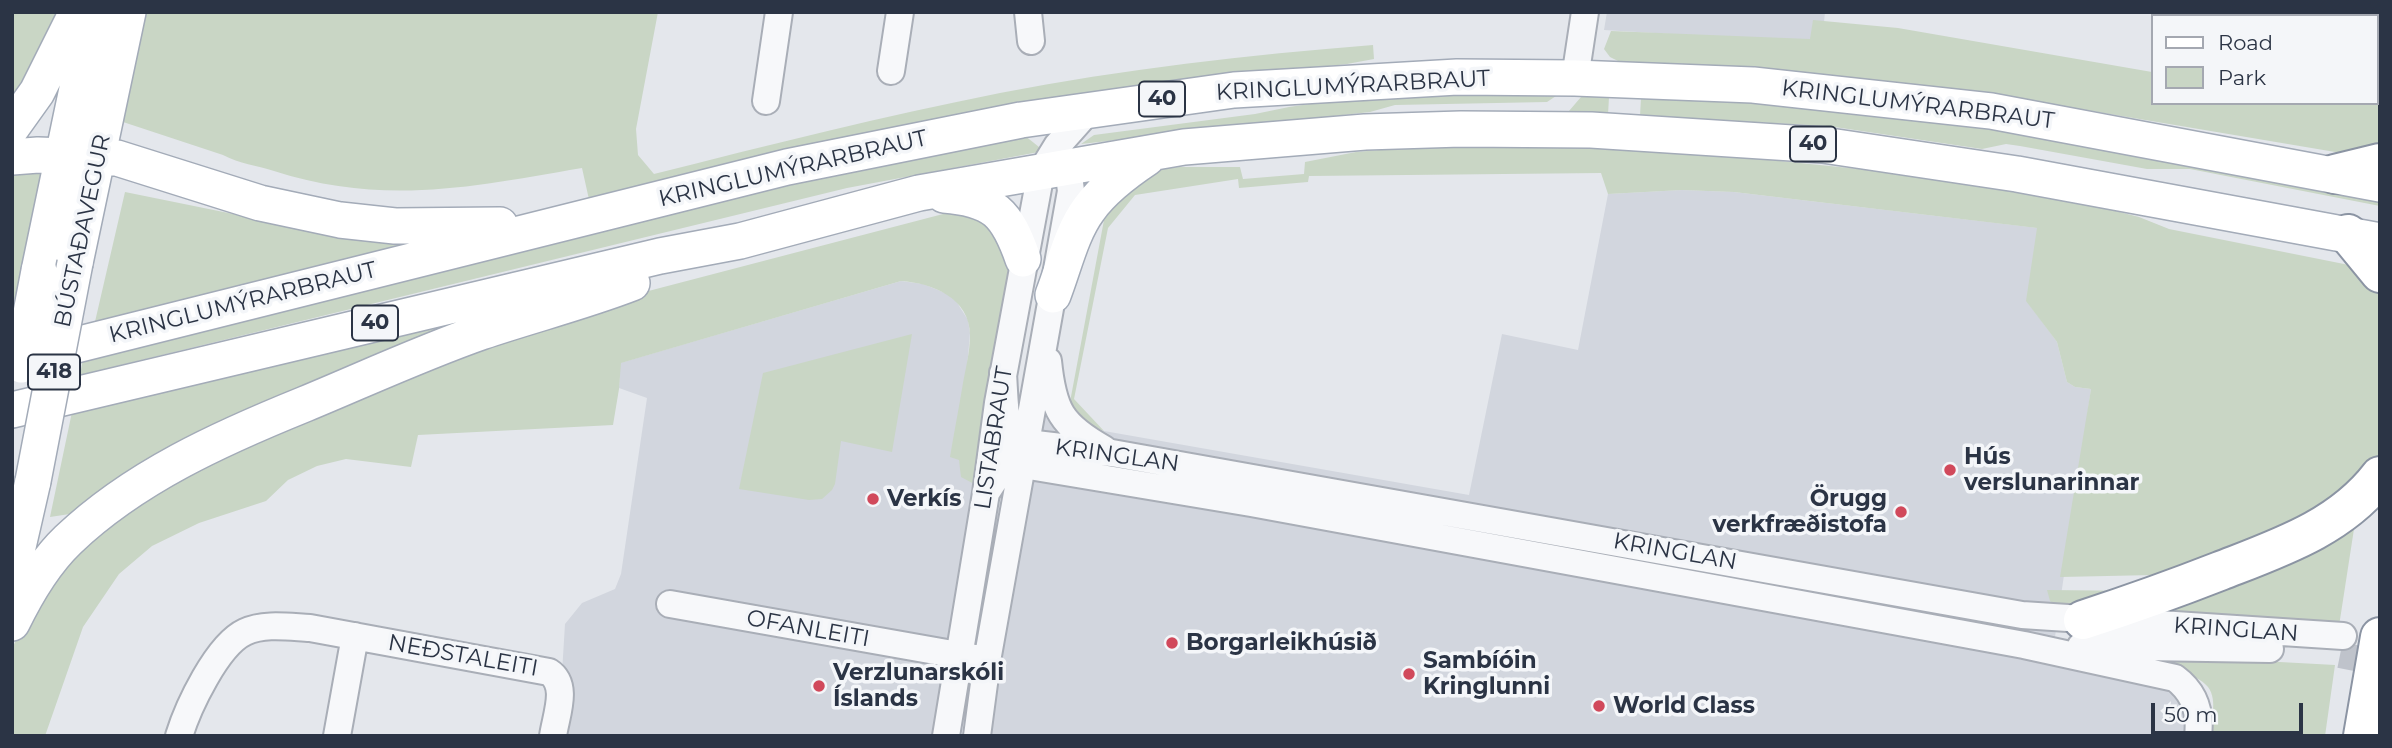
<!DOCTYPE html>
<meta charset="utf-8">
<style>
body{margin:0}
#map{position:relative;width:2392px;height:748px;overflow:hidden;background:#e4e7ec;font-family:Montserrat,sans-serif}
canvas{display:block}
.frame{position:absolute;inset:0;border:14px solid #2b3445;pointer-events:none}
.legend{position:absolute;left:2151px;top:14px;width:228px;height:91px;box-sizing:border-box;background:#f4f6f9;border:2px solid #a4a8b1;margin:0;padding:9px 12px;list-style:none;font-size:21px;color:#2b3445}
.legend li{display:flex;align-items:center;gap:14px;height:35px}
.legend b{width:35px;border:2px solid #a4a8b1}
.scale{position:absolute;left:2151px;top:703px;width:152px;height:32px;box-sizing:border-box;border:4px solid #2b3445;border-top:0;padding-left:9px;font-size:21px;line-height:24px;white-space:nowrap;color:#2b3445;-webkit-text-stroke:5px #f4f6f9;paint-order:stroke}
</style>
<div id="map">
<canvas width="2392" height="748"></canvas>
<div class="frame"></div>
<ul class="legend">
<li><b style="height:9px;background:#fff"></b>Road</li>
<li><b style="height:19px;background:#c9d6c5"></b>Park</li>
</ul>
<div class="scale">50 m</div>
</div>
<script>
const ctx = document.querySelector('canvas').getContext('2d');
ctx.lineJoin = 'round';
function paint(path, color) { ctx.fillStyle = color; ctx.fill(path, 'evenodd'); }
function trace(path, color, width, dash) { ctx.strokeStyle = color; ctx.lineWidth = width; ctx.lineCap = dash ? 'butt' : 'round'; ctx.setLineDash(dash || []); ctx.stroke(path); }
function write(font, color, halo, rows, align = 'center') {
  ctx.font = font + ' Montserrat,sans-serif'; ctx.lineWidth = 7; ctx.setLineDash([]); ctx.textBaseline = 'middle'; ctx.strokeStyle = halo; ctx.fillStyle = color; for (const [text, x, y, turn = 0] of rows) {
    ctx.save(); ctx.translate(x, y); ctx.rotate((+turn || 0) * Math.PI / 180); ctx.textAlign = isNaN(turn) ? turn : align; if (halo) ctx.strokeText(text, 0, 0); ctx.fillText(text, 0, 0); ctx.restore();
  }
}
paint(new Path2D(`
 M1607,12H1825L1822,43L1604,30Z
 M1682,190L1734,192L2038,228L2027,301L2057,342L2067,382L2075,387L2091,389L2055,637L2174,678L2195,736H966L1026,392L1070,402L1085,423L1104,431L1469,495L1502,334L1578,350L1608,194Z
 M901,281L923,284L948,294L956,301L968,320L970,333L959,460L961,465L1001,489L955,736H553L561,689L565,624L582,603L615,589L621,574L647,398L619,388L620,363Z`), '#d2d6de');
paint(new Path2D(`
 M12,12H64L12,106Z
 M139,12H658L636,129L638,155L654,174C769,145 884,116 1000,93C1123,69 1248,55 1373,45L1374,59L1347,64L1214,79L590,204L582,168C472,187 383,206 274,171C256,165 240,164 223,155L117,120Z
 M2206,12H2380V151L2359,156L2080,109L1936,88L1620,62L1610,57L1604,49L1611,31L1810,39L1813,20L1898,28L2152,72V103H2376V16H2205Z
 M1476,93L1559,94L1547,102L1395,105L1370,112L1081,144L1094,135L1255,114L1289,107L1365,96Z
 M1581,97H1609L1608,115L1570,116L1569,111Z
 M1696,97L1806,106L1857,114L1946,121L2070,141L2380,198V206L2190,169H2147L2020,146L2006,144L1982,149L1828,126L1640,116L1641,98Z
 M1019,131L1044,151L847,188L80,375L84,353Z
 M1425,146L1661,149L1978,181L2081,202L2139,217L2169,229L2359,267L2380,289V457L2374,468L2307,517L2154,575L2060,577L2091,389L2075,387L2067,382L2057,342L2026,301L2037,228L1734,192L1682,190L1608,194L1601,173L1309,176L1308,182L1239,188L1238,179L1135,195L1108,228L1074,399L1104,431L1085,423L1070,402L1104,220L1112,209L1153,170L1179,167H1240L1243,179L1304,174L1305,162L1356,152Z
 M45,163L12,311V165Z
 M125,192L258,219L483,234L94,326Z
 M966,208L983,211L1010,256L976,485L961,477L959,460L950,457C954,432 959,408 963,383C966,367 970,351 970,335C970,298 932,283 901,281L621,363L619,389L613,425L418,435L411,467L346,459L317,466L288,480L266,501L199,523L152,546L119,574L83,627L45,736H12V649L27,615L54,572L123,506L285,422L614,300Z
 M615,278L83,512L50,517L72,412Z
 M912,334L892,452L841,441L835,484L832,490L822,499L809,500L739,489L763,373Z
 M2356,516L2339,626L2132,615Z
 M2047,590L2146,591L2065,611L2050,601Z
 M2132,654L2335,665L2325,736H2209C2211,722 2218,700 2208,687C2198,673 2149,660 2132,654Z`), '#c9d6c5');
trace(new Path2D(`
 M2340,655L2380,663`), '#bfc3cb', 26, [26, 13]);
const minor = new Path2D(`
 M1028,12L1031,41
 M891,71L900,12
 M1575,78L1585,12
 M766,101L779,12
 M1048,361C1053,410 1061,425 1104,449
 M1003,373C1005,403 1004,441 1023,465L1251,503L2024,645L2175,678C2194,692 2201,712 2198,736
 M986,493L1008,459L1027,443L1112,453L2022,615L2343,636
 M670,604L975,658
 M2081,646L2270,649
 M179,736C188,707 217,645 245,632C264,623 289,627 310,628L549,672C569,685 556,715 553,736
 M337,736L355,636
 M946,736L986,493L998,403L1041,172L1057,146L1090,109
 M977,736L987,661L1071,191L1068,168L1059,151`);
const major = new Path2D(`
 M12,127L37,92L77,12
 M12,157L38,155L117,158L260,203L340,220L395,226L500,225
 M944,195C994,199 1007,213 1023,259
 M75,263L128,12
 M39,271L93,12
 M1053,295C1064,267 1071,233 1089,209C1104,188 1126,172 1147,158
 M32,356L787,167L1021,120L1234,90L1457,77L1575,78L1753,85L1991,111L2380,184
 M12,410L660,256L740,241L919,193L1184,147L1365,132L1461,129L1591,130L1823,145L2017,174L2380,241
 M12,573L33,481
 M12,623C26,594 44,563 68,540C134,477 221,438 305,404C363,380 421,353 481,332C531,315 583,302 632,283`);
const highway = new Path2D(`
 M2335,174L2380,163
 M2348,234L2380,273
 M2083,620C2129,605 2174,589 2220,571C2279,548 2340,528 2380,476
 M2363,736L2380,637`);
trace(minor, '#a9aeb7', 30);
trace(major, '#a3abb8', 38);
trace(highway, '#8b94a3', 42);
trace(minor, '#f7f8fa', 26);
trace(major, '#fff', 35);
trace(highway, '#fff', 38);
const majorBridge = new Path2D(`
 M21,365L39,271
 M33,481L75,263`);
trace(majorBridge, '#a3abb8', 38, []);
trace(majorBridge, '#fff', 35);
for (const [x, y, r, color] of [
 [1950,470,7,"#d1495b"],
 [873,499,7,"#d1495b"],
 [1901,512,7,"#d1495b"],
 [1172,643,7,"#d1495b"],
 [1409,674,7,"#d1495b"],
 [819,686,7,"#d1495b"],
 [1599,706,7,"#d1495b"]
]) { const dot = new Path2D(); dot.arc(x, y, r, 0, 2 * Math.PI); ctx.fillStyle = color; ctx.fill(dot); trace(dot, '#f4f6f9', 2.5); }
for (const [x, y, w] of [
 [1162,99,46],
 [1813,144,46],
 [375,323,46],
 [54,372,52]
]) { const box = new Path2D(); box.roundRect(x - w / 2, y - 17.5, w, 35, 5); ctx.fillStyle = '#f4f6f9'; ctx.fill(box); trace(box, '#2b3445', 2); }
write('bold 21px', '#2b3445', null, [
 ["40",1162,99],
 ["40",1813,144],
 ["40",375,323],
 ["418",54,372]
]);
write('23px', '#2b3445', '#f4f6f9', [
 ["KRINGLUMÝRARBRAUT",1353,86,-3],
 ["KRINGLUMÝRARBRAUT",1918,105,7],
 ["KRINGLUMÝRARBRAUT",793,169,-13],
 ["BÚSTAÐAVEGUR",83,231,-78],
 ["KRINGLUMÝRARBRAUT",243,303,-14],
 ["LISTABRAUT",994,438,-81],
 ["KRINGLAN",1117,456,8],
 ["KRINGLAN",1675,552,10],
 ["OFANLEITI",808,629,10],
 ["KRINGLAN",2236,630,4],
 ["NEÐSTALEITI",463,656,10]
]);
write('bold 23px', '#2b3445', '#f4f6f9', [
 ["Hús",1964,457],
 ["verslunarinnar",1964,483],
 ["Verkís",887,499],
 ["Örugg",1887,499,"right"],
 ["verkfræðistofa",1887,525,"right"],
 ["Borgarleikhúsið",1186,643],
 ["Sambíóin",1423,661],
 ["Kringlunni",1423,687],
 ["Verzlunarskóli",833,673],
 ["Íslands",833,699],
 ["World Class",1613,706]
], 'left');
</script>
